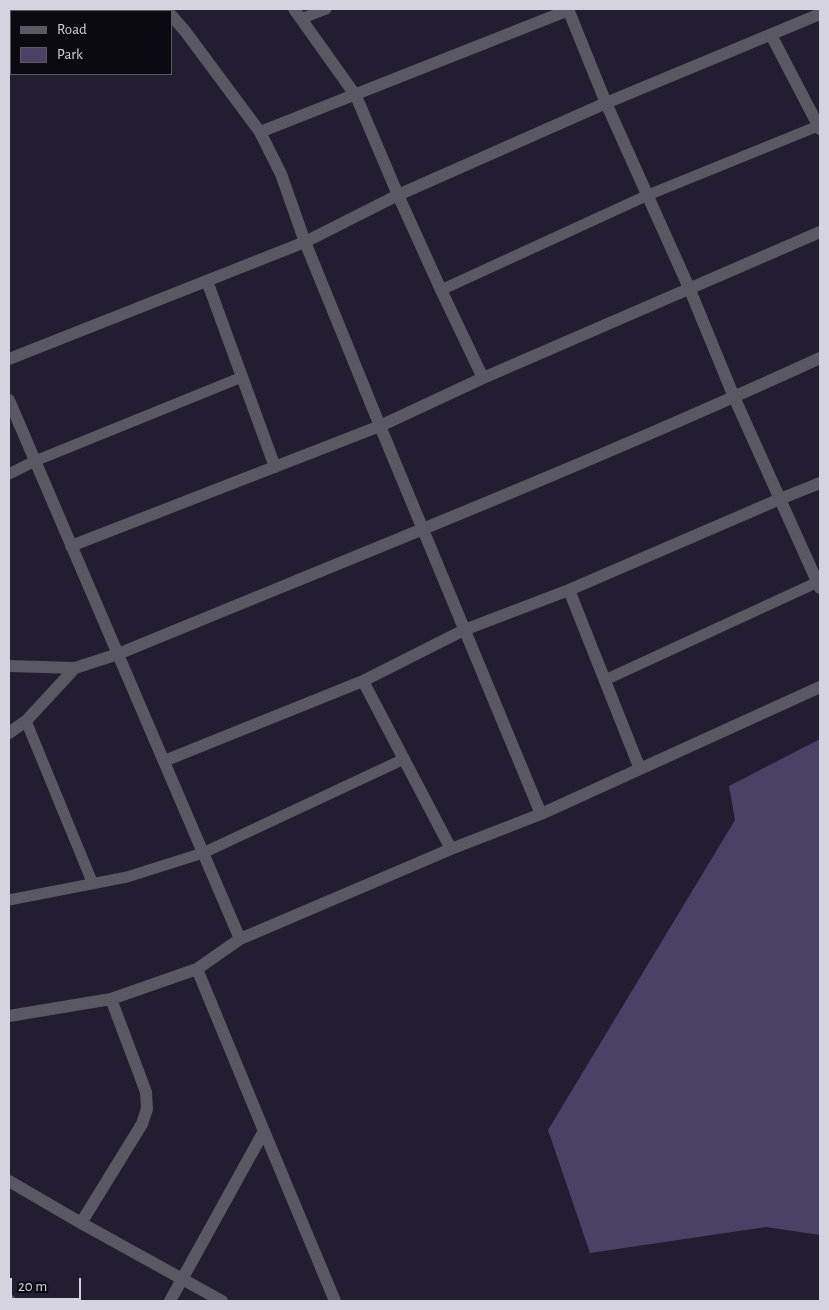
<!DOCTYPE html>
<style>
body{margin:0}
#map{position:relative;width:829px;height:1310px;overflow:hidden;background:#221d30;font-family:"Alegreya Sans",sans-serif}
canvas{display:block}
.frame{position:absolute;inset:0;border:10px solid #d5d3e0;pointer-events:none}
.legend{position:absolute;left:10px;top:10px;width:162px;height:65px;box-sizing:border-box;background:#0b0911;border:1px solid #5c5a64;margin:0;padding:6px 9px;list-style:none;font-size:15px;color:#d5d3e0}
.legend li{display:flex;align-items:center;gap:10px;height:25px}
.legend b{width:25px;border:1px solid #5c5a64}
.scale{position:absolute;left:10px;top:1278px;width:71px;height:22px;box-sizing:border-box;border:2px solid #d5d3e0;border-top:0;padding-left:6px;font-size:15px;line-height:18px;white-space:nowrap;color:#d5d3e0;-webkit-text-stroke:4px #0b0911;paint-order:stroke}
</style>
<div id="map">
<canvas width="829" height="1310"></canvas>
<div class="frame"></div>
<ul class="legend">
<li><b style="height:6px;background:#5a5862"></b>Road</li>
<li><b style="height:14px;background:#4b4167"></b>Park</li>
</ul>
<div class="scale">20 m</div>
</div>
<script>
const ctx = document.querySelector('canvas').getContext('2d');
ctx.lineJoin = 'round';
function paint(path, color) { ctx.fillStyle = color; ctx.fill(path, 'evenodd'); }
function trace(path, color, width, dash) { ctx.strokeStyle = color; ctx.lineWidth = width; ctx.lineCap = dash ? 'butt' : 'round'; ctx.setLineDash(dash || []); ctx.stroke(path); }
paint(new Path2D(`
 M820,739V1235L766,1227L590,1253L548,1130L735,820L729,786Z`), '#4b4167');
trace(new Path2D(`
 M301,19L326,9
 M441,290L648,195L818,126
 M9,474L35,461L242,377
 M605,680L820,581
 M26,721L93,884
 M9,900L127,877L203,853L404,759`), '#5a5862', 11);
trace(new Path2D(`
 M294,9L356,96L398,195L441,290L483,378L820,232
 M568,9L606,103L690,290L734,397L820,588
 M171,15L185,31L260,132L281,174L305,242L380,426L541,814
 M771,35L820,129
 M260,132L569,10
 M207,281L275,467
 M9,359L305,242L398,195L606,103L820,14
 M9,400L240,939
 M71,546L380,426L483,378
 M9,666L75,668L118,654C353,557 589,464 820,358
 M363,681L464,630L569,590
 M9,733L26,721L75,668
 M164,761L363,681L451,849
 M640,769L569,590L780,499L820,483
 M9,1016L111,999L197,969L240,939L451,849L541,814L820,687
 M264,1131L335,1301
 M9,1181L81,1223L222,1301
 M81,1223L142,1124L147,1109L146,1092L111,999
 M9,1300L10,1301
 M170,1301L264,1131L197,969`), '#5a5862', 12);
</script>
